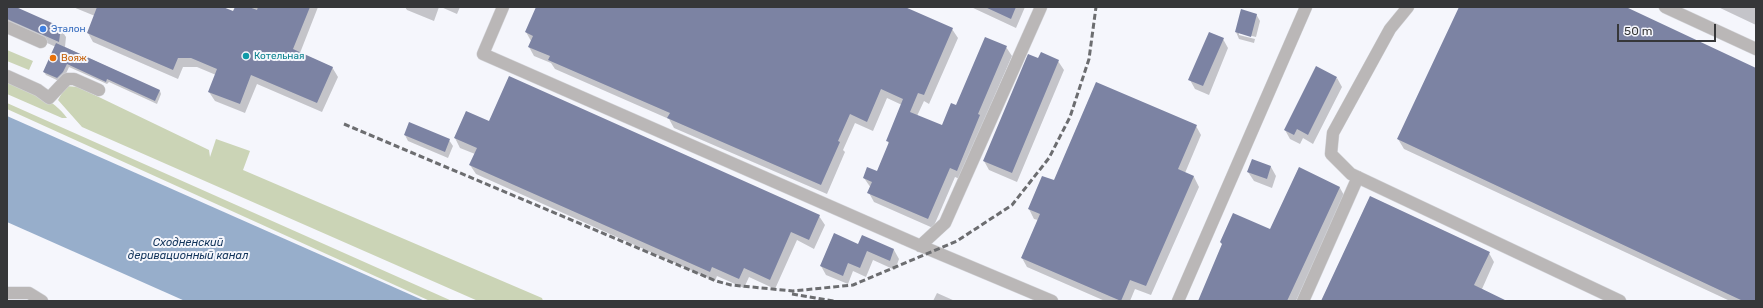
<!DOCTYPE html>
<meta charset="utf-8">
<style>
body{margin:0}
#map{position:relative;width:1763px;height:308px;overflow:hidden;background:#f5f6fc;font-family:Rubik,sans-serif}
canvas{display:block}
.frame{position:absolute;inset:0;border:8px solid #363739;pointer-events:none}
.scale{position:absolute;left:1617px;top:24px;width:99px;height:18px;box-sizing:border-box;border:2px solid #363739;border-top:0;padding-left:5px;font-size:12px;line-height:14px;white-space:nowrap;color:#363739;-webkit-text-stroke:3px #f5f6fc;paint-order:stroke}
</style>
<div id="map">
<canvas width="1763" height="308"></canvas>
<div class="frame"></div>
<div class="scale">50 m</div>
</div>
<script>
const ctx = document.querySelector('canvas').getContext('2d');
ctx.lineJoin = 'round';
function paint(path, color) { ctx.fillStyle = color; ctx.fill(path, 'evenodd'); }
function trace(path, color, width, dash) { ctx.strokeStyle = color; ctx.lineWidth = width; ctx.lineCap = dash ? 'butt' : 'round'; ctx.setLineDash(dash || []); ctx.stroke(path); }
function write(font, color, halo, rows, align = 'center') {
  ctx.font = font + ' Rubik,sans-serif'; ctx.lineWidth = 4; ctx.setLineDash([]); ctx.textBaseline = 'middle'; ctx.strokeStyle = halo; ctx.fillStyle = color; for (const [text, x, y, turn = 0] of rows) {
    ctx.save(); ctx.translate(x, y); ctx.rotate((+turn || 0) * Math.PI / 180); ctx.textAlign = isNaN(turn) ? turn : align; if (halo) ctx.strokeText(text, 0, 0); ctx.fillText(text, 0, 0); ctx.restore();
  }
}
paint(new Path2D(`
 M7,50L33,61L29,70L7,61Z
 M7,79C27,89 54,99 67,118H62L7,94Z
 M66,86L78,87L209,150L210,157L216,139L250,151L243,170L542,298L543,301H478L82,127L58,100Z
 M7,103L452,301H430L7,109Z`), '#cbd4b6');
paint(new Path2D(`
 M7,116L425,301H185L7,222Z`), '#97aecb');
paint(new Path2D(`
 M7,7H13L60,28L66,37L65,47L160,91L161,94L157,104L109,82L107,84L69,67L65,76L59,81L46,75L44,72L56,47L7,25Z
 M73,7H220L233,13L236,7H318L300,53L332,67L338,77L322,112L257,84L245,113L215,101L209,92L216,75L197,67H183L178,79L93,42L88,33L95,16Z
 M405,7H439L434,21L407,10Z
 M441,7H460L457,14Z
 M537,7H903L952,29L958,38L929,104L924,101L917,116L942,126L956,106L1006,47L1012,56L983,123L962,180L955,177L933,228L874,202L869,193L871,188L864,178L877,172L889,144L887,140L902,105L887,98L873,131L855,123L843,150L845,152L827,194L674,128L669,119L555,69L551,63L534,56L529,47L531,41L526,32Z
 M971,7H1025L1016,28Z
 M1460,7H1624L1756,69V301H1730L1404,149L1398,139Z
 M1718,7H1756V25Z
 M1241,11L1256,14L1260,21L1256,37L1239,33V35L1255,39L1254,43L1239,39L1236,32Z
 M1223,39L1228,48L1209,95L1195,89L1190,80Z
 M1039,59L1058,61L1064,70L1017,182L989,170L984,161Z
 M1337,78L1342,87L1313,144L1303,138L1300,144L1290,139L1285,130Z
 M466,112L489,122L819,216L825,225L814,249L797,240L775,289L749,277L744,288L717,276L715,281L476,174L470,165L475,154L460,148L455,138Z
 M1196,126L1201,135L1185,173L1194,177L1199,187L1151,295L1135,289L1130,301H1105L1027,267L1022,258L1038,220L1034,219L1029,209L1054,182Z
 M405,135L449,140L453,146L448,158L408,141Z
 M1253,160L1271,167L1276,176L1272,188L1254,181L1248,172Z
 M1299,168L1340,188L1345,197L1296,301H1202L1271,230Z
 M862,237L894,250L899,259L895,270L873,260L866,277L853,271L848,284L826,275L821,266L859,245Z
 M1489,253L1494,262L1482,289L1505,301H1322Z
 M937,293L955,301H933Z`), '#0003');
paint(new Path2D(`
 M7,7H16L61,27L59,42L7,19Z
 M97,7H223L233,11L235,7H249L257,10L258,7H310L293,49L333,67L317,103L251,75L240,104L208,92L217,69L191,58H178L173,70L87,33Z
 M536,7H905L953,28L924,95L918,93L910,112L942,125L951,103L956,105L985,37L1007,46L978,114L980,115L957,171L950,168L928,219L867,193L872,182L863,178L867,167L877,171L889,142L886,141L903,99L881,89L867,122L850,114L838,141L840,142L821,185L667,118L670,113L548,60L550,56L528,47L533,36L525,32Z
 M985,7H1016L1011,19Z
 M1459,7H1626L1756,68V301H1743L1397,139Z
 M1241,9L1257,14L1251,37L1235,32Z
 M1209,32L1224,38L1203,86L1188,80Z
 M56,43L160,90L155,101L107,79L106,82L67,64L63,72L57,78L43,72Z
 M1041,52L1059,60L1012,173L983,161L1028,54L1038,58Z
 M1316,66L1337,77L1308,135L1297,129L1294,135L1284,130Z
 M509,76L820,215L809,240L791,232L770,280L744,268L739,279L712,267L710,272L469,165L477,148L454,138L466,111L489,121Z
 M1096,82L1197,125L1178,169L1194,176L1146,286L1130,280L1121,301L1021,258L1040,214L1028,209L1042,176L1054,180Z
 M409,122L450,139L445,152L404,135Z
 M1252,159L1271,166L1267,179L1247,172Z
 M1299,167L1340,187L1287,301H1198L1222,244L1220,242L1233,213L1270,229Z
 M1370,196L1490,252L1474,285L1507,301H1321Z
 M834,233L858,244L862,235L894,249L890,261L867,251L860,268L848,263L843,276L820,266Z`), '#7c83a3');
const minor = new Path2D(`
 M503,7L483,54L914,243L1052,301
 M1408,7L1390,29L1333,133L1331,154L1351,174L1620,301
 M1665,7L1756,49
 M7,27L41,42
 M7,76L38,90L49,98L67,79H74L99,90
 M920,246L945,223L1041,7
 M7,293H29L42,301
 M1178,301L1306,7
 M1303,301L1358,177`);
trace(minor, '#d3d4d9', 13);
trace(minor, '#bab7b7', 12);
trace(new Path2D(`
 M344,124L716,281L731,285L793,291L853,285L957,241L1012,205L1049,158L1070,117L1089,59L1096,7
 M792,294L834,301`), '#6c6d70', 3, [6, 3]);
for (const [x, y, r, color] of [
 [43,29,4,"#3f7fe0"],
 [246,56,4,"#0f9aa8"],
 [53,58,4,"#e8710a"]
]) { const dot = new Path2D(); dot.arc(x, y, r, 0, 2 * Math.PI); ctx.fillStyle = color; ctx.fill(dot); trace(dot, '#f5f6fc', 1.5); }
write('10px', '#366cbe', '#f5f6fc', [
 ["Эталон",51,29]
], 'left');
write('10px', '#0d838f', '#f5f6fc', [
 ["Котельная",254,56]
], 'left');
write('10px', '#c56008', '#f5f6fc', [
 ["Вояж",61,58]
], 'left');
write('italic 11px', '#11335a', '#f5f6fc', [
 ["Сходненский",188,243],
 ["деривационный канал",188,256]
]);
</script>
